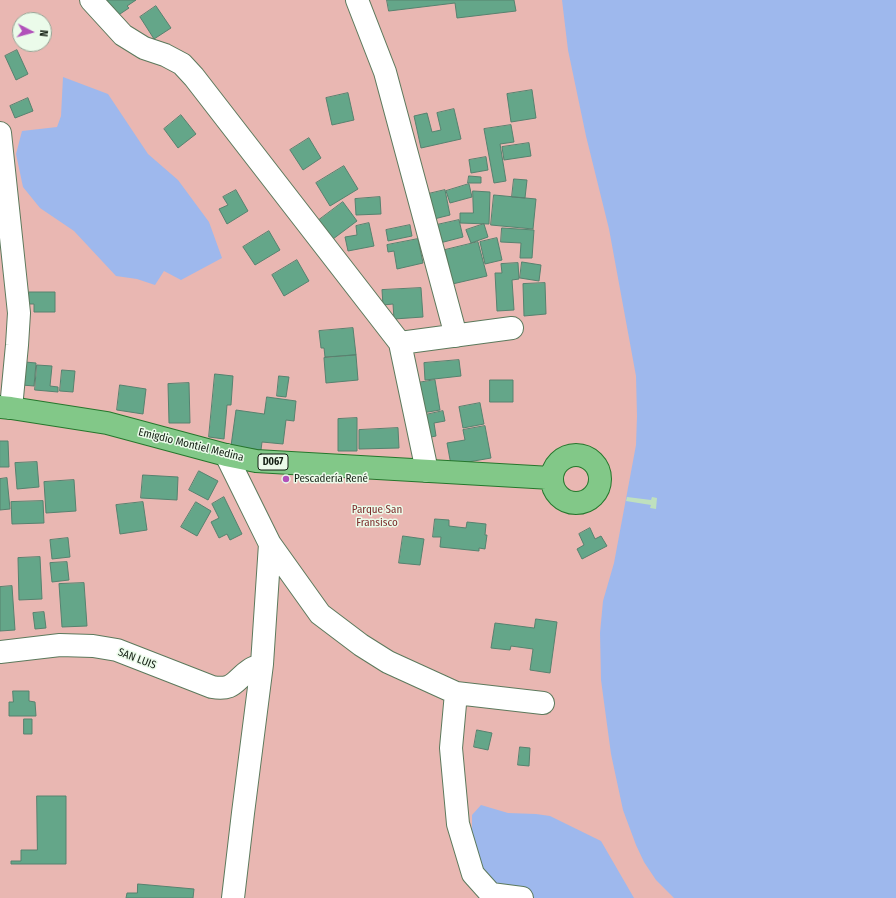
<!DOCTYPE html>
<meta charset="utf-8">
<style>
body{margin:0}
#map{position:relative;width:896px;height:898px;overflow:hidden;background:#bfe0be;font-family:"Fira Sans Condensed",sans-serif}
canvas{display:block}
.north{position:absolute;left:12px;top:12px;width:40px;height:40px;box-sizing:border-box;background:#ebfbea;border:1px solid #95a495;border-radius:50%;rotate:96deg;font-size:11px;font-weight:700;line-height:16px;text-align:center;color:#152115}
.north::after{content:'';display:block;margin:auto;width:14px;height:18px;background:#b151ba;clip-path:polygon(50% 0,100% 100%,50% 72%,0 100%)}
</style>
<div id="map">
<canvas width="896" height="898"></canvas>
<div class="north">N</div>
</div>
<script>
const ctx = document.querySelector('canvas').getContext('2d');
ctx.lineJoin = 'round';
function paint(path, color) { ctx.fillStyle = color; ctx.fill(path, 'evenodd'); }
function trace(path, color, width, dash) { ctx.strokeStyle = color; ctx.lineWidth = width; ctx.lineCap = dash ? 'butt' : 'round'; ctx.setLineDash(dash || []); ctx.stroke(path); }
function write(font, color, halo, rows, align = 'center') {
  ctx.font = font + ' "Fira Sans Condensed",sans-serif'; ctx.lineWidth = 3; ctx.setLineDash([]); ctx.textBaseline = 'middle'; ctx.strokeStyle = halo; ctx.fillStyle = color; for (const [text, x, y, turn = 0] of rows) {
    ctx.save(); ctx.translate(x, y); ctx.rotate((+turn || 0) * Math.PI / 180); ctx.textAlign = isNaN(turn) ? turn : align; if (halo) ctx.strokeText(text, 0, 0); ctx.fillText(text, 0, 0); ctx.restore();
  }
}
paint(new Path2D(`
 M0,0H716L783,898H0ZM20,20H44V44H20Z`), '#e9b7b2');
paint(new Path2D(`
 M562,0H896V898H674L656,880L644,862L636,845L623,810L611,754L601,680L600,633L603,601L614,563L636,445L637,416L636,376L609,229L586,136L568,50Z
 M63,77L108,94L148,154L178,180L209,222L222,258L181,280L164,271L155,285L137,279L116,276L74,231L40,208L23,187L16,154L22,131L57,127L61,116Z
 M481,805L508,813L536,814L550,816L601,841L634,898H478L479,883L472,856V815Z`), '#9eb8ed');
paint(new Path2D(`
 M627,497L651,500L652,497L657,498L656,509L650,508L651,505L626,501Z`), '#bfe0be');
const building = new Path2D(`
 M102,0H136L127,6L129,8L117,16Z
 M387,0H514L516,11L457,18L455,3L389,11Z
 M156,6L171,28L154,39L140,17Z
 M17,50L28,74L16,80L5,56Z
 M532,90L536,118L511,122L507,94Z
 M348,93L354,120L332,125L326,98Z
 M28,98L33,111L15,118L10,106Z
 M454,109L461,139L421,148L414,116L427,113L432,132L441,130L437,113Z
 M181,115L196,134L178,148L164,129Z
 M511,125L514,142L500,144L506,181L494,183L484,129Z
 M309,138L321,158L303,170L290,150Z
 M529,143L531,156L504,160L502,147Z
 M486,157L488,170L471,173L469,160Z
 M344,166L358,189L330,206L316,183Z
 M469,176L481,177V183H468Z
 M514,179L527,180L525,198L512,197Z
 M469,184L472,197L450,203L446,191Z
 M236,190L248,211L227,224L219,209L228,205L223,197Z
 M445,190L450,215L434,219L428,194Z
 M473,191L490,192L489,224L460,223V213H473Z
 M494,195L536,199L533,229L491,225Z
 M380,197L381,214L356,215L355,199Z
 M343,202L357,221L333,239L319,220Z
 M459,220L463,237L436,244L432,226Z
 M369,223L374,246L348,251L345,237L357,235L356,226Z
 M484,224L488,237L471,243L466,230Z
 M410,225L412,236L388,241L386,230Z
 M502,228L534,230L532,258H520L521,243L501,242Z
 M269,231L280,250L255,265L243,247Z
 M497,238L502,260L485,264L480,242Z
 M418,239L423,263L397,269L394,251L388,252L387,245Z
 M478,242L487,276L448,285L444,268L449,267L445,250Z
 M297,260L309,281L284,296L272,275Z
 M522,262L541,265L539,281L520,278Z
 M518,263L519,279L512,280L514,310L497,311L495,273H502L501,264Z
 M545,283L546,314L524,316L523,284Z
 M421,288L423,317L394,319L393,304L383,305L382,290Z
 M29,292H55V312H34V304H29Z
 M353,328L356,355L325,357L324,348H321L319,331Z
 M356,355L358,380L326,383L324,358Z
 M459,360L461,376L425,380L424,363Z
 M25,362L36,363L34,386L22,385Z
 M37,365L52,366L50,386L58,387V392L35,390Z
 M62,370L75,371L73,392L60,391Z
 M215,374L233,376L231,405H227L224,439L209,437Z
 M279,376L289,377L286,397L277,396Z
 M435,380L440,410L422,413L417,383Z
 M490,380H513V402H490Z
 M189,383L190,423H169L168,384Z
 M120,385L146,389L143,414L117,410Z
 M267,397L296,401L294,421L286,420L283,444L262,442L261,450L231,446L236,410L264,414Z
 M480,403L484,424L463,428L459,407Z
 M443,411L445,421L434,423L436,436L426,438L421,416Z
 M357,418V451H338V419Z
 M485,426L491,458L451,465L447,443L465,440L463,430Z
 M398,428L399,448L359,449V430Z
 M0,441H8L9,467H0Z
 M37,462L39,487L17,489L15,463Z
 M199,471L218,481L208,500L189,490Z
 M143,475L178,477L177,500L141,498Z
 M7,478L10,509L0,510V479Z
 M74,480L76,511L46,513L44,482Z
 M224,497L242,534L230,540L227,534L219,538L211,522L219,518L212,504Z
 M43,501L44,523L12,524L11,502Z
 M143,502L147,530L120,534L116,505Z
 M196,502L211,511L197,536L181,527Z
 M435,519L449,520V526L466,528L467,522L486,524L485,535H487L485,549L479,548V551L440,547L441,537H433Z
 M590,528L595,539L601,536L607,546L582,559L577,549L584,545L579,534Z
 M403,536L424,539L420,565L399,563Z
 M68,538L70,557L52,559L50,540Z
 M40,557L42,599L19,600L18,558Z
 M67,562L69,580L52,582L50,563Z
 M84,583L87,626L62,627L59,584Z
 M12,586L15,630L0,631V587Z
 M44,612L46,628L35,629L33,613Z
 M536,619L557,622L550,673L530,670L533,649L511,646L510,650L491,648L495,623L534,628Z
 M13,691H29V701L35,702L36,716H9V702H13Z
 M24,719H32V734H24Z
 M477,730L492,733L488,750L474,747Z
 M520,747L530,748L529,766L518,765Z
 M37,796H66V864H11V861H21V850H37Z
 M138,884L194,889L193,898H126L127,893H137Z`);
paint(building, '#64a689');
trace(building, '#57826f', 1);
const minor = new Path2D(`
 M91,0L123,35L144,48L165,55L182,64L194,77L400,343L427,471
 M357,0L385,72L456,336
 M0,133L19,313L17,345L11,408
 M400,343L512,328
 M226,455L270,544L262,664L243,813L233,898
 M270,544L320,614L361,645L388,662L456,693L543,703
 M0,652L60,645L93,646L117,650L212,687C235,691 234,680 251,669C254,667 259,666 262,664
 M456,693L451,748L458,824L473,874L491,894L522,898`);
const major = new Path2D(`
 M0,407L11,408L107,423L226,455L256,461L551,478
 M552 479a24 24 0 1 1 48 0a24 24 0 1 1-48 0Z`);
trace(minor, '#5c795c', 24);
trace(major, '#25762c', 24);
trace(minor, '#fff', 22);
trace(major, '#82c888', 22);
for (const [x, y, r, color] of [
 [286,479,4,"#b151ba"]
]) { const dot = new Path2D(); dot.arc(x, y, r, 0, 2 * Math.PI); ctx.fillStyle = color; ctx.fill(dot); trace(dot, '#ebfbea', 1.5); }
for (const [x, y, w] of [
 [273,462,30]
]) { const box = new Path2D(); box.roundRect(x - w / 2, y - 8, w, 16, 3); ctx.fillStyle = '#ebfbea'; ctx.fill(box); trace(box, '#152115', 1); }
write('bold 10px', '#152115', null, [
 ["D067",273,462]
]);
write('11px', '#152115', '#ebfbea', [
 ["Emigdio Montiel Medina",191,445,14],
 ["SAN LUIS",137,659,21]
]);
write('11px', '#152115', '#ebfbea', [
 ["Pescadería René",294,479]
], 'left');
write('11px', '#7d2d2c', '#ebfbea', [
 ["Parque San",377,510],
 ["Fransisco",377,523]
]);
</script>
